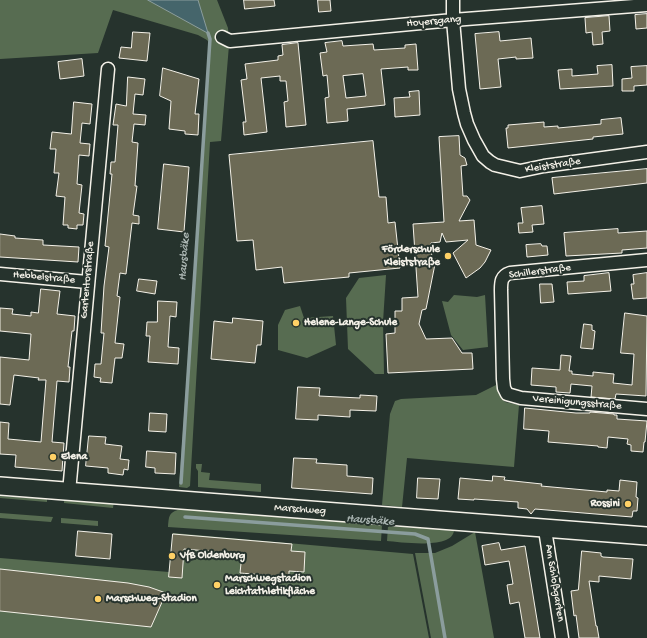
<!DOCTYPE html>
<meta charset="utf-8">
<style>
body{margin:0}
canvas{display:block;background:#26332d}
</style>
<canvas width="647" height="638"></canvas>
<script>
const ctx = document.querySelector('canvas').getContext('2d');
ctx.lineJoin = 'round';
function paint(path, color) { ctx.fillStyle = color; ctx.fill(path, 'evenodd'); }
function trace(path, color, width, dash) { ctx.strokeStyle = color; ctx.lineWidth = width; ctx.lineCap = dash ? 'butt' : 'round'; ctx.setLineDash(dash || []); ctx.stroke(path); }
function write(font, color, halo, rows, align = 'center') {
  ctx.font = font + ' "Gochi Hand",sans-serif'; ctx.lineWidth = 4; ctx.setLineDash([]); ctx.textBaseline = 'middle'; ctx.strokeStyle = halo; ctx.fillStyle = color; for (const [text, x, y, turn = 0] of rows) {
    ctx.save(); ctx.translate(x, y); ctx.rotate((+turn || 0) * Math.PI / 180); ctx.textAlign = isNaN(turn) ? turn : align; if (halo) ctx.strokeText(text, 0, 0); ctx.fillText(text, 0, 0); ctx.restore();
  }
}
paint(new Path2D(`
 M0,0H217L228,28L229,45L221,141L210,142L190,486L187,488L179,487L210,44L207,40L198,35L113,10L98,53L0,59Z
 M386,275L383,322L384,374H375L348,349L346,298L359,278Z
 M454,295L477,297L485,295L488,347L463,350L451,335L442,301L448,302Z
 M300,306L304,318L333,316L336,345L307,358L278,350V325L285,310Z
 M496,385L505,402L519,405L514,467L407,458L402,507L382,505L390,414L395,401L401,399L476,395Z
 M196,464H202L201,472L210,473L209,480L261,484V492L198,487V471L196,468Z
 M0,496L47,499V502L0,498Z
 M64,500L102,503L107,501H114L113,508L64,503Z
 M180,509L382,525L381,541L168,527C169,515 169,513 180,509Z
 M0,513L53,517L51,522L0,518Z
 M61,518L98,521V526L61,523Z
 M388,526L454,530C453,550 401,542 387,541Z
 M475,532L494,638H431L415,553H435L452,546Z
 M173,533L413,554L429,638H0V558L169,572Z`), '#576c51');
const water = new Path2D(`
 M148,0H198L208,33Z`);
paint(water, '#45656b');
trace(water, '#8b9d9d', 1);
trace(new Path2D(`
 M181,483L210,39L208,33
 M185,517L415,534L428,539L445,638`), '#8b9d9d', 3.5);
const building = new Path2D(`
 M244,0H274L275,6L245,9Z
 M318,0H330L331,11L319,12Z
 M647,14V28L636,29L635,15Z
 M609,16L610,31L602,32L603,44L593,45L592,32L586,33L585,18Z
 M133,32L150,33L147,61L119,58L121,47L131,48Z
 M499,32L500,41L531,38L533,58L516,59V57L498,59L501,87L480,89L475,34Z
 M342,41L343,46L373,44L374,50L405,48V45L416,44L418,70H408V67L381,69L385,105L347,109L348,121L327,123L325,98L329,97L327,75L323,76L320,53L327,52L325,43ZM363,74L366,96L346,98L343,76Z
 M298,43L306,125L286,127L284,102L288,101L286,81H280V76L261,78L267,132L244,135L243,122H246L241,80L247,79L245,64L278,60V56L283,55L282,45Z
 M82,59L84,76L60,79L58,62Z
 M612,65L613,86L560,89L558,70L572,69V76L598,74L597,66Z
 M647,66V85L634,86V91H622V79L632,78L631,67Z
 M163,68L199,79L195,114H199L198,135L185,134V131L169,129L171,101L160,96Z
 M128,77L145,79L143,95L135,94L133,114L146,115L145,125L134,124L132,142L138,143L135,186H137L133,215L139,216V224L132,223L126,274L120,273L117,296L120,297L115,343L124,344L122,358H115L112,383L100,382L101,378L94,377L95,364H101L104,333H101L104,286L109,247L105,246L112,174H110L111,162H115L118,125H113L116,104L126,106Z
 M419,91L420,115L395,117L394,98L410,97L409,92Z
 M74,102L92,104L90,124L82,123L80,143L90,144L89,156L79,155L77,184L82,185L79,213L84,214L83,225H77V229L68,228V225H63L65,197L56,196L59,173H54L56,149H50L52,132L71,134Z
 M621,118L623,134L593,137V139L508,148L506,128H508V125L544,122V127L558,126V128L601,124V120Z
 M459,136L460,155L465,158L467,165L461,166L463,196H467L470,200L459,221L474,220L476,245L491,250L485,262L480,268L466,278L453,253L468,240L446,242L442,233L440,242L431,243L432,260L436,259L426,309L422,310L419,324L426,339L452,338L462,353H472L473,369L388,373L386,334L395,333V311H402V298L418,297L413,224L444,222L439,137Z
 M373,141L379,197H386L388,223L395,222L400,268L349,273V277L284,283L282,267L256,270L253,240L237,241L229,155Z
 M164,164L189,167L184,232L158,229Z
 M647,169V183L554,194L552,178Z
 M542,206L544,224L532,225L533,232L519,233L518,223H523L521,208Z
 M618,229V233L647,231V248L622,250V253L566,256L564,233Z
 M0,234L15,236V238L43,240V245L79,247L78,262L0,257Z
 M541,244L542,246H547L548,255L527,257L526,245Z
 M609,273L611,291L568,294L567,282L584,281V276Z
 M647,273V298L633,299L631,284H634L633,275Z
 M139,279L157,281L155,294L137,291Z
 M540,284H552L554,302L541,303Z
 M41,289L60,291L57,314L75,316L74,331H72L68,367H70L69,382L57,381L52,442L64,443L62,471L15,467L16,455L0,454V422L9,423L8,439L41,442L46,380H38L39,378L14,375L10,405L0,404V357L29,360L31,334L0,331V308L13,309L12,314L31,316V312L38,313Z
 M158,301L177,302L176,317L170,316L168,347L179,348L178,364L148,362L150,336H146L147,322H157Z
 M625,313L647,316L646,396L616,394L615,399L591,397L592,386L571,384L570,393L556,392V387L531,385L532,368L560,370L561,355L571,356L569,371H572V374L593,376V372L614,374L613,383L632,385L634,354L621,353Z
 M233,318L263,321L261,345H257L255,363L211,359L214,321L232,323Z
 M584,324L592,325V330L595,331L593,349L581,348Z
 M298,387L320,388L319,396L360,398V395L377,396L376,411L350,410V417L318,415V420L296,419Z
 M525,408L576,413H590V412L614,414V415H617V419L647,421L645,442H644L643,452L631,451V445L627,444L628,439L608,437L607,448L598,447V446L548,442L549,431L524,429Z
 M150,413L167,414L166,432L149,431Z
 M89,436L106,437L105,444L122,446L120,459L129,460L128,470L124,469L123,475L108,473V468L86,466Z
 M147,451L176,453L175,474L155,473V468L146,467Z
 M294,458L317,459L316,463L347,465V476L373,478L372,494L292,488Z
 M493,476L505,477L504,480L542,484L541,486L607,492V490L619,491L620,480L637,482L636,497L638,498L637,511H633L632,517L535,509L531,514L527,509L518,508V502L474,499V500L458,499L460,478L492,481Z
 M418,478L440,479L438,499L417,498Z
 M78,531L112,534L110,559L76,556Z
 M173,534L292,544L291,551L305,552L304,572L289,571V577L240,573L242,554L184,549L182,578L169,577Z
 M499,543L501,550L525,546L540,638H525L519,602L510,604L507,585L513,584L509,561L485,565L482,546Z
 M582,551L601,553V556L603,557L633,559L631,579L599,576V582L589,581L596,626H597L599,638H579L576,615L574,616L571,591L578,590Z
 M0,569L128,583L149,587L166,593L151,627L0,611Z`);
paint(building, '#6c6a55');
trace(building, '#f4f1e8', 1);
const street = new Path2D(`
 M453,0V20L459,89L464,113L467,124L474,140L483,156L490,162L495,165L520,171L544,166L647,152
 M222,37L230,41L453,20L647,5
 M647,260L510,273C501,276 501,282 501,290L503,379L504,388L507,394L521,398L647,409
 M0,274L87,282
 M69,492L108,69
 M546,529V536L562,638`);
const secondary = new Path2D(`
 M0,486L647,536`);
trace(street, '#f4f1e8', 15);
trace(secondary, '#f4f1e8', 20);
trace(street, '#26332d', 12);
trace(secondary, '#26332d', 17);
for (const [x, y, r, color] of [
 [448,256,4,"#ffd166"],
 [296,323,4,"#ffd166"],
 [53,457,4,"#ffd166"],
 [628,504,4,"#ffd166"],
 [172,556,4,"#ffd166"],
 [217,585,4,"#ffd166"],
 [98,599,4,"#ffd166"]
]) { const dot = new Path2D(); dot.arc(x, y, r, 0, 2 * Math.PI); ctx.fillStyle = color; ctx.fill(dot); trace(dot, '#26332d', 1.5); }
write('11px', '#f4f1e8', '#26332d', [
 ["Hoyersgang",434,22,-5],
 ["Kleiststraße",553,166,-9],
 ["Schillerstraße",540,272,-7],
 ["Hebbelstraße",44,278,5],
 ["Gartentorstraße",88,280,-85],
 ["Vereinigungsstraße",577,403,5],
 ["Marschweg",300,510,4],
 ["Am Schloßgarten",554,583,81]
]);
write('bold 11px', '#f4f1e8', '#26332d', [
 ["Förderschule",440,250,"right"],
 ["Kleiststraße",440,263,"right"],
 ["Helene-Lange-Schule",304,323],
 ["Elena",61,457],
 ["Rossini",620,504,"right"],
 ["VfB Oldenburg",180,556],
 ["Marschwegstadion",225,579],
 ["Leichtathletikfläche",225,592],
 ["Marschweg-Stadion",106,599]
], 'left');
write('italic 12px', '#aeb9b6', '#26332d', [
 ["Hausbäke",185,257,-86],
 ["Hausbäke",370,521,4]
]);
</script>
